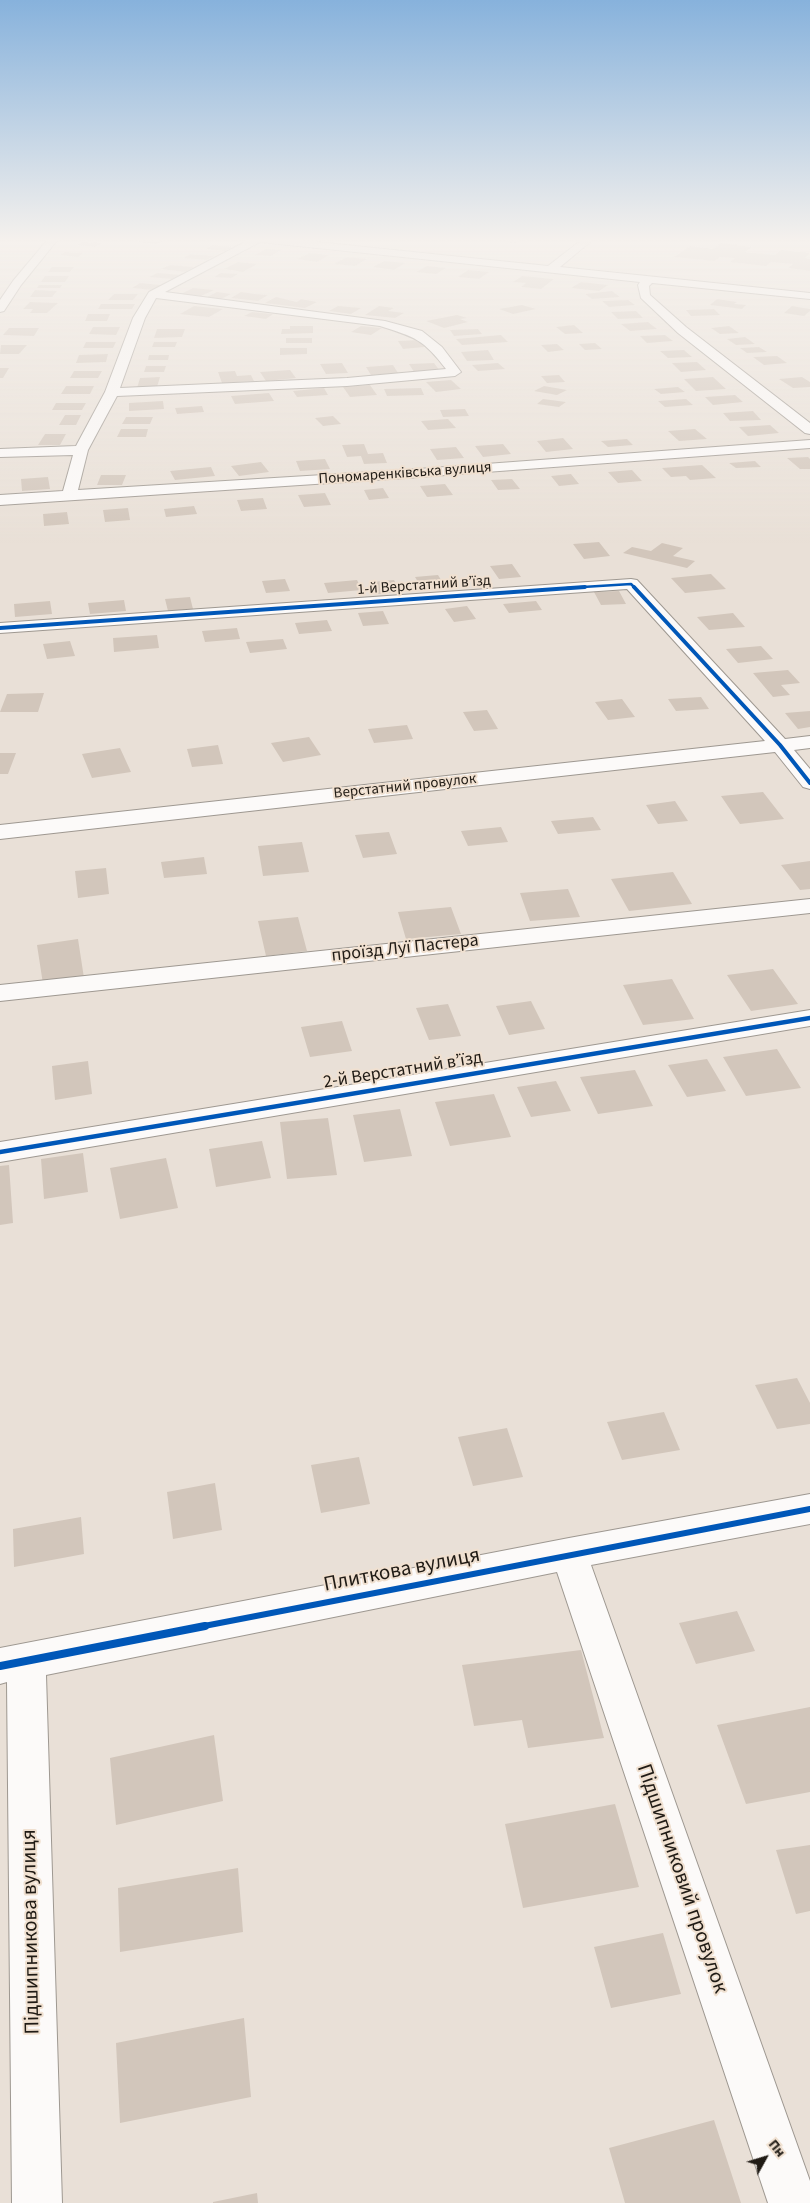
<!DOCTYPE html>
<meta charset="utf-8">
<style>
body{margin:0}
#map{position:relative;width:810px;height:2203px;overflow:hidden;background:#e9e0d7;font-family:"Source Sans 3",sans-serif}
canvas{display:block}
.north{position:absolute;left:740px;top:2133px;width:50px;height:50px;-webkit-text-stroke:4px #f0e0d0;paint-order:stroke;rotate:51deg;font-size:14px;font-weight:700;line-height:20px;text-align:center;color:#201b15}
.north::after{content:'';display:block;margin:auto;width:18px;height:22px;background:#201b15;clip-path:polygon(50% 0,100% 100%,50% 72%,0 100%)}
</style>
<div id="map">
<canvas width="810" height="2203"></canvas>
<div class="north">Пн</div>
</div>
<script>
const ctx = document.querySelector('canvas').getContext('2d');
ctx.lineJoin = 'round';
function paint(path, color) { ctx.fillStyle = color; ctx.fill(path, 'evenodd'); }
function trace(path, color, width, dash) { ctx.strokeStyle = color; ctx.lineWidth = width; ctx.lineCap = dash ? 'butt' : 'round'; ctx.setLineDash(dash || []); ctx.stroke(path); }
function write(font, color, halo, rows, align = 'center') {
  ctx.font = font + ' "Source Sans 3",sans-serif'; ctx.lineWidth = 4; ctx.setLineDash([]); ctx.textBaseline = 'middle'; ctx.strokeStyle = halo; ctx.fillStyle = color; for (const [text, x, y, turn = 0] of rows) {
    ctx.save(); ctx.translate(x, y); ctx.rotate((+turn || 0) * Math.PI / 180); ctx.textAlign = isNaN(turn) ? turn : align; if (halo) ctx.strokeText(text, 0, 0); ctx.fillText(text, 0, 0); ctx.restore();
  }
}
paint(new Path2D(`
 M144,238H147L165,240L156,244L135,241Z
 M481,238H523L516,243Z
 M83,242L101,243L95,247L77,245Z
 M721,243L752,247L745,252L775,255L781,250L810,253L805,258L810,259V271L788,268L793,264L771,262L766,266L730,262L735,258L720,257L715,261L674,257L690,246L714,249Z
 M213,245L232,247L225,251L206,249Z
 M266,249L281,250L271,256L255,255Z
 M65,252L83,253L78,257L60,255Z
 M310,253L329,255L317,262L297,259Z
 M191,254L214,256L207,260L183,258Z
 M347,257L367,259L355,266L334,264Z
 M384,261L405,263L394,270L373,267Z
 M238,262L257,264L243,272L224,269Z
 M170,265L194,267L185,272L161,269Z
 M427,266L446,268L436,274L416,272Z
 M52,267H74L70,272H48Z
 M468,270L489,272L479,279L458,277Z
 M158,273L180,275L172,279L149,277Z
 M221,273L238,274L231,278L214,277Z
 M45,276H69L65,282H41Z
 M522,276L554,279L541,289L521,287L526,283L513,282Z
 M581,282L608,285L599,291L571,288Z
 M140,283L161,285L153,290L132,288Z
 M39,285H62L60,288H37Z
 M193,288L214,290L201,296L181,294Z
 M35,290L57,291L52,297H30Z
 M612,291L620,297L592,299L585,294Z
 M217,292L231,294L221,299L207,297Z
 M241,292L255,294L268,295L258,301L231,298Z
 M114,294H138L133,300H108Z
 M276,297L297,302L301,299L317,302L305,308L265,303Z
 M717,299L737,302L734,304L746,305L742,309L710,305Z
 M628,300L635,305L609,307L602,301Z
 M30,302L58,303L47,313H30L33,309H23Z
 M101,304H135L132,309H98Z
 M522,305L536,309L513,314L499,309Z
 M194,306L223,309L209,317L180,314Z
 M338,306L361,308L351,314L329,311Z
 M379,306L394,308L388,311L404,313L395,318L365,315Z
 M792,306L810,309V311L804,316L784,313Z
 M714,309L720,315L691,316L686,310Z
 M636,311L643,318L618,319L611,312Z
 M252,312L273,314L266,319L244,316Z
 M88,314H110L107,321H85Z
 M457,315L467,318L460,319L468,322L444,328L426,321Z
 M648,322L657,329L630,331L621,324Z
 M574,325L583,333L565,334L556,327Z
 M290,326H313V333L281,334L282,329H290Z
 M361,326L382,328L371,335L351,332Z
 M729,326L739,333L720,334L711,328Z
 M93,327H120L116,335L89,334Z
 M9,328H39L34,336L3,335Z
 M157,329H185L182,337L154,338Z
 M478,329L482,334L454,336L450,330Z
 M501,335L508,342L462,345L456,339Z
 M665,335L673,341L647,343L640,336Z
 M745,337L755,344L736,345L727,339Z
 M286,338H312V343H286Z
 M419,340L425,347L403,349L398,341Z
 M86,342H116L113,348H83Z
 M154,342H177L175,347H152Z
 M595,343L602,349L585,350L579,344Z
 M557,344L564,350L548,352L541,345Z
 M1,345H27L19,354H0Z
 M759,347L767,352L747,353L740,348Z
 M280,348H307V354L280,355Z
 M488,350L494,360L467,361L461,352Z
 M684,350L692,357L668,358L660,351Z
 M108,354L106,362L76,363L79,355Z
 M149,355H169L168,360H148Z
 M777,356L787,363L764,365L753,357Z
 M697,362L706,370L681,372L672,363Z
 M342,363L348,373L326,374L320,364Z
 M434,363L440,371L414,372L409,364Z
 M498,363L505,369L478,371L472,365Z
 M393,365L398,373L371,375L366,367Z
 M146,366H166L164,372H144Z
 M0,368H9L3,378H0Z
 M290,370L296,378L266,381L260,372Z
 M74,371H102L98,378H70Z
 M235,371L237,376L251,375L254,381L222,383L218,372Z
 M559,375L565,382L547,383L541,376Z
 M160,377L157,387L137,388L140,378Z
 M713,377L726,389L696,391L684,379Z
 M802,377L810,382V387L793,388L779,379Z
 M451,380L461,389L436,392L426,382Z
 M370,385L377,395L350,397L343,387Z
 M66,386H94L90,394H61Z
 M544,386L567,390L557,395L534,391Z
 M678,387L685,392L661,394L654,389Z
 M324,388L328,395L297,397L293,391Z
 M421,388L424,395L387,396L384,389Z
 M269,393L274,401L235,404L231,396Z
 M735,395L743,402L713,405L705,397Z
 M543,399L566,402L559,407L537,404Z
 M686,399L693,405L665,407L658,401Z
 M163,401L164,409L129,411V403Z
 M56,403H86L82,410H52Z
 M202,406L204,412L177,414L175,408Z
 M465,409L469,416L443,417L440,410Z
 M753,411L761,420L730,421L723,413Z
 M65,415H81L76,425H59Z
 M333,416L341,424L323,426L315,418Z
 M126,417H153L150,424H122Z
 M448,419L456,428L428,430L421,421Z
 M770,425L779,433L748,436L739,427Z
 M121,429H148L146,437H117Z
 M695,429L707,439L679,441L668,431Z
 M45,434H66L60,445H38Z
 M563,438L573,449L546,452L537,441Z
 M627,439L633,445L608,447L601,441Z
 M364,444L368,454L383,453L387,463L364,464L361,456L347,457L342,445Z
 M503,444L511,454L483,457L475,446Z
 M456,447L464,458L437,460L430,449Z
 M808,457L810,459V469H800L787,458Z
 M325,459L330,469L300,471L296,461Z
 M755,461L761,467L736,468L729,463Z
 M261,462L269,472L239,476L231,466Z
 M702,465L716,478L690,480L686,476L671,477L662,468Z
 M211,467L215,476L175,480L170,471Z
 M632,470L642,481L618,483L608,472Z
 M571,474L579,484L559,486L551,476Z
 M101,475H126L122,485H97Z
 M48,477L50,489L22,491L21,479Z
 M512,479L520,489L498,490L491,480Z
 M445,484L453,495L427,497L420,486Z
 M383,488L389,498L369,500L364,490Z
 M325,493L331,505L304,507L298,495Z
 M263,498L267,509L241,511L237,500Z
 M194,506L197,514L166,517L164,509Z
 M128,508L130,520L105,522L103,510Z
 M67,512L69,524L44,526L43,514Z
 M599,542L610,556L584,559L573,544Z
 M662,543L683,548L673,556L695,561L687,568L623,553L632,547L651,551Z
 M512,564L521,577L499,579L490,566Z
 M711,574L726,589L685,593L671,578Z
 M438,575L446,588L423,590L415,577Z
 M285,579L290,591L266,593L262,581Z
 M357,580L362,590L328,593L324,583Z
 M394,580L400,592L378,594L372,582Z
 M619,591L626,604L601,605L594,592Z
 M190,597L193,609L168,611L165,599Z
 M124,600L126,611L90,614L88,603Z
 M50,601L52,614L15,617L14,604Z
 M536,601L542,610L509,613L503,604Z
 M467,606L476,619L454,622L445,609Z
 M383,611L389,624L363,626L358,613Z
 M733,613L745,627L709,630L697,617Z
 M327,620L332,631L299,634L295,623Z
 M237,628L240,639L205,642L202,631Z
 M157,635L159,648L114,652L113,638Z
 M283,639L287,649L250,653L246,642Z
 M70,641L75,656L47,659L43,644Z
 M761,646L773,659L738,663L726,649Z
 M788,670L800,683L781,685L790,695L773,697L753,673Z
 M44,693L38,712H0L7,694Z
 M701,697L709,709L676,711L668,699Z
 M622,699L635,717L608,720L595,702Z
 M487,710L498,729L474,731L463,712Z
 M810,711V727L798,729L785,713Z
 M407,725L413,739L374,743L368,729Z
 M309,737L321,755L283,762L271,743Z
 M218,745L223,764L192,767L187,749Z
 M120,748L131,772L92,778L82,754Z
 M0,753H16L8,774H0Z
 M763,792L784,819L740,824L721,796Z
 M675,801L688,821L658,824L646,805Z
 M593,817L601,830L558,834L551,821Z
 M501,827L508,842L468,846L461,831Z
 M389,832L397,854L363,858L355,835Z
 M302,842L309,872L263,876L258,846Z
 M204,857L207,874L164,878L161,862Z
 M810,861V889L800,890L781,865Z
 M106,868L109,894L78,898L75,871Z
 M673,872L692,904L629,911L611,879Z
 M568,889L580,917L530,921L520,893Z
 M451,907L461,934L406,939L398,912Z
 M298,917L307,951L266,956L258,921Z
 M78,939L84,978L43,984L37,945Z
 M773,969L798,1004L751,1011L727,975Z
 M672,979L694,1019L643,1025L623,985Z
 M531,1001L545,1029L509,1035L496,1006Z
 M448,1004L461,1036L429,1040L416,1008Z
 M342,1021L352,1051L310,1057L301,1027Z
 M777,1049L801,1088L746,1096L723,1057Z
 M707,1059L726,1091L687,1097L668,1065Z
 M88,1061L92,1094L55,1100L52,1066Z
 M635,1070L653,1106L598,1114L580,1077Z
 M556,1081L571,1111L531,1117L517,1087Z
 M494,1094L511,1137L450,1146L435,1102Z
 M400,1109L412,1156L364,1162L353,1115Z
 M328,1118L337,1175L287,1179L280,1122Z
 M262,1141L271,1178L216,1187L209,1149Z
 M83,1153L88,1192L44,1199L41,1159Z
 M166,1158L178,1208L120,1219L110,1168Z
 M9,1165L13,1223L0,1225V1166Z
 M797,1378L810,1403V1424L777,1429L755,1385Z
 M664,1412L680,1450L622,1460L607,1422Z
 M507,1428L523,1477L473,1486L458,1437Z
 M359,1457L370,1504L321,1513L311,1465Z
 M215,1483L222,1530L173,1539L167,1492Z
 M81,1517L84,1554L14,1567L13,1529Z
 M737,1611L755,1651L696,1664L679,1623Z
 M581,1650L604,1738L528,1748L522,1720L474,1726L462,1665Z
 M810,1707V1792L746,1804L717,1725Z
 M214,1735L223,1801L116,1825L110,1758Z
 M615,1804L639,1887L523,1908L505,1824Z
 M810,1845V1911L796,1914L776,1850Z
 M238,1868L243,1932L120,1952L118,1888Z
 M663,1933L681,1994L611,2008L594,1947Z
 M244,2018L251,2097L120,2123L116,2043Z
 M714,2120L741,2203H625L609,2148Z
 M257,2193L258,2203H213V2202Z`), '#d2c6bb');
const minor = new Path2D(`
 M49,238H59L21,285L4,311L0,312V300L13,281Z
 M244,238H278L548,266L584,238H595L560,267L810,293V299L652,283L649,286L650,295L686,327L810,423V434L805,433L678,333L641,298L638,285L640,282L260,242L165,292L385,321L422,331L442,347L461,372L455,376L347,386L117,396L88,450L78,490L405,470L810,440V448L405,478L0,505V495L63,491L73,455L0,457V449L76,446L105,392L133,318L149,292L247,241ZM156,298L380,326C415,337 423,339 446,369L347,378L120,388L145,318Z
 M631,579L637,580L785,739L810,736V748L794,750L810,769V789L803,787L775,752L0,839V825L765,741L627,589L0,633V623Z
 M810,899V913L0,1001V985Z
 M810,1010V1026L0,1162V1142Z
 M810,1494V1524L591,1565L810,2181V2203H768L557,1572L46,1675L62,2203H12L7,1682L0,1684V1648L569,1538Z`);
trace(minor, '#9e9891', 2);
paint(minor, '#fcfaf9');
trace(new Path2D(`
 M567,588L631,584L635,588`), '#0057b8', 2.5);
trace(new Path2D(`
 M634,587L780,745L810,783
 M0,628L585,587`), '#0057b8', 4);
trace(new Path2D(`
 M0,1152L810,1018`), '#0057b8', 4.5);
trace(new Path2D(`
 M199,1627L810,1509`), '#0057b8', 6);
trace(new Path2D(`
 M0,1666L205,1626`), '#0057b8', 8);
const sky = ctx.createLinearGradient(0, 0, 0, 546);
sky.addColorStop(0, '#87b2dc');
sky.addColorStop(0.44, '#f5f1ed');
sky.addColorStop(1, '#f5f1ed00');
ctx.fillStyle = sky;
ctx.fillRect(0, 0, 810, 546);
write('15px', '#201b15', '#f0e0d0', [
 ["Пономаренківська вулиця",405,474,-4],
 ["1-й Верстатний в’їзд",424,586,-4],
 ["Верстатний провулок",405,787,-6]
]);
write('18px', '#201b15', '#f0e0d0', [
 ["проїзд Луї Пастера",405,949,-6],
 ["2-й Верстатний в’їзд",403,1071,-9]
]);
write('21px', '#201b15', '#f0e0d0', [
 ["Плиткова вулиця",402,1571,-11],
 ["Підшипниковий провулок",681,1879,71],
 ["Підшипникова вулиця",32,1932,-91]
]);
</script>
